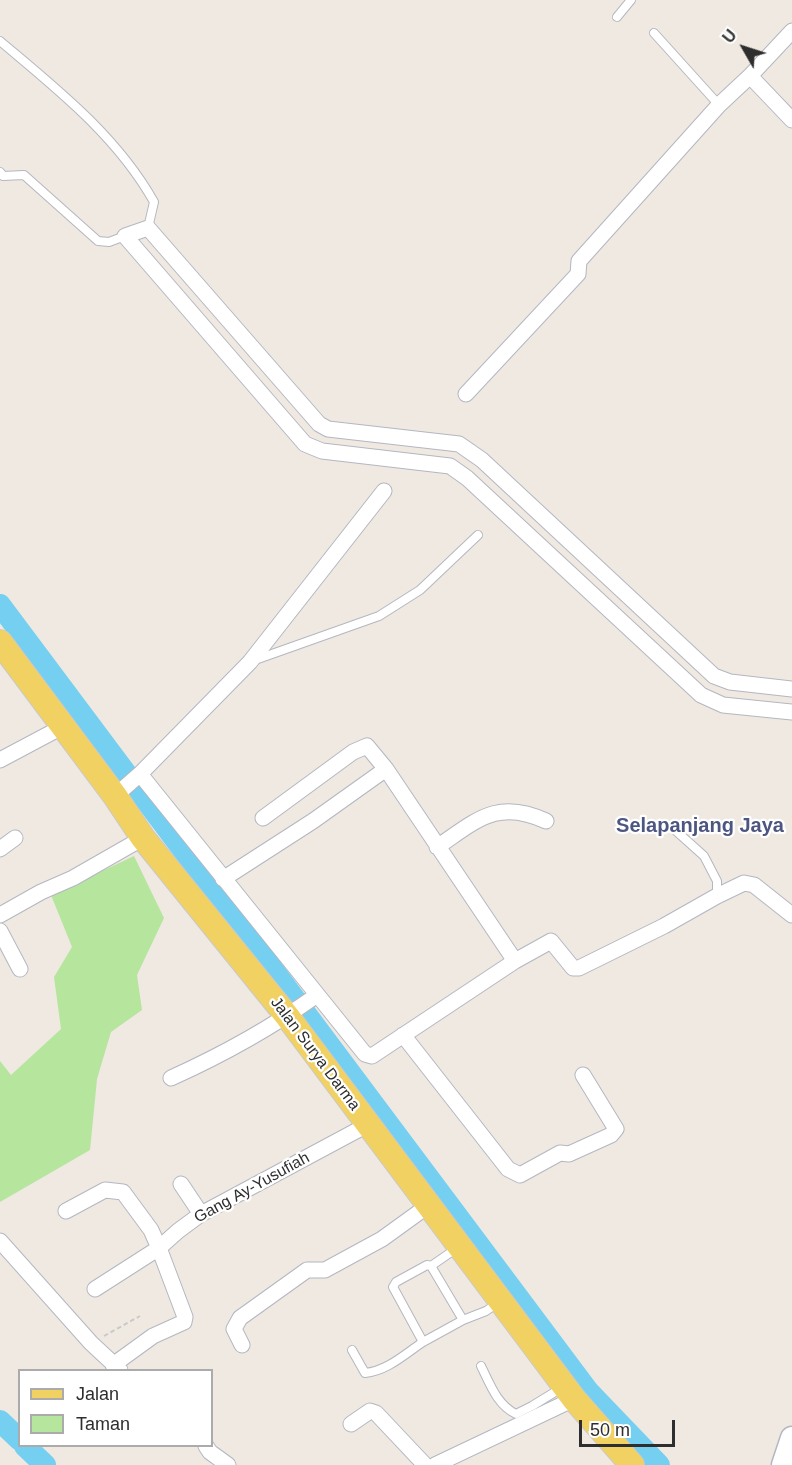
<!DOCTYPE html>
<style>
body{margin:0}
#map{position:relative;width:792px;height:1465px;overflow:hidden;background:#efe9e1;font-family:Arial,sans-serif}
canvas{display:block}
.legend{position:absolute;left:18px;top:1369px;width:195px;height:78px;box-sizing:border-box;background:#fff;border:2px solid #ababab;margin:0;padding:8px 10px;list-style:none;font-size:18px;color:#2e2e2e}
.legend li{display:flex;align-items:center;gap:12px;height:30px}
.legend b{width:30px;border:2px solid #ababab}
.north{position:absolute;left:714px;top:18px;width:60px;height:60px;-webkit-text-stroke:4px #fff;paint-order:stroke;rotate:309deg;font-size:16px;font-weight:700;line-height:24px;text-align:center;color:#2e2e2e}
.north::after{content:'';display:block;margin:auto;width:21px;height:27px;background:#2e2e2e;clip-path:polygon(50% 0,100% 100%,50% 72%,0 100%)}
.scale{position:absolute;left:579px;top:1420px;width:96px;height:27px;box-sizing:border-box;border:3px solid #2e2e2e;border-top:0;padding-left:8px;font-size:18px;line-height:21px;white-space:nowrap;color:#2e2e2e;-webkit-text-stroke:4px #fff;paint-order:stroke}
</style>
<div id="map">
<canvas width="792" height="1465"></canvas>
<ul class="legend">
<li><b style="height:8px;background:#f2d163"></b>Jalan</li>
<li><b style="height:16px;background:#b6e59e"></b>Taman</li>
</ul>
<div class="north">U</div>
<div class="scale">50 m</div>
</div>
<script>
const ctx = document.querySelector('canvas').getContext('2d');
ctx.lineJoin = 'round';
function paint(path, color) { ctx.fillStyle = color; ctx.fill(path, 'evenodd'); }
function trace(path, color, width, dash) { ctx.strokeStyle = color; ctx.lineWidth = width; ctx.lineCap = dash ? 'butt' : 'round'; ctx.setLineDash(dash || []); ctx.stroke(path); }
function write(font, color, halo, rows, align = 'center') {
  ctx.font = font + ' Arial,sans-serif'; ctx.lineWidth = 4.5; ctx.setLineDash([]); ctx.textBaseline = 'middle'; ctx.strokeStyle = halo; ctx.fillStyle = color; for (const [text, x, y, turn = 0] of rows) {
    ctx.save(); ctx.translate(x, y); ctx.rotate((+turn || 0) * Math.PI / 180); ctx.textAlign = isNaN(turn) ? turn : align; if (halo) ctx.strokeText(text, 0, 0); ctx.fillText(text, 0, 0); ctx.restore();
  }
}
paint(new Path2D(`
 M134,856L164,918L137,975L142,1010L111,1032L97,1079L90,1150L0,1202V1061L11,1075L61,1029L54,977L72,947L51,895Z`), '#b6e59e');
trace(new Path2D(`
 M0,605L588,1391L659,1465
 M0,1421L20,1440
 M25,1446L45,1465`), '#75cff0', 22);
const lane = new Path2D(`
 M617,17L631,0
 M654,33L719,105
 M0,41C57,89 117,136 154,202L148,228
 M0,172L3,176L24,175L98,241L109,242L125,236
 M255,660L379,616L420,590L478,535
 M675,830L704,856L717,881V896
 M431,1266L457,1248
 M463,1320L431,1266L427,1265L396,1282L393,1287L423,1342L463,1320L486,1311L499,1302
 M352,1350L365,1373C387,1371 405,1354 423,1342
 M481,1366C490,1384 497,1405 516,1414L532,1406L563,1387`);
const street = new Path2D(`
 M750,76L792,120
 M466,394L578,274L579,261L719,105L750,76L792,31
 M792,689L730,682L714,676L482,460L459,444L328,429L319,424L148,228L125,236L305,444L322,451L450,466L467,478L701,695L723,705L792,712
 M0,760L62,727
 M140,774L365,1054L372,1056L515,961L551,941L573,968H579L664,926L717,896L744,883L754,885L792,915
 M115,796L140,774L250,662L384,491
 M263,818L353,752L367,746L386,769L515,961
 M437,847C476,821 497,798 546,821
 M0,849L15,838
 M223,879L313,821L386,769
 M0,915L41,892L73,878L143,838
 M0,931L20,969
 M403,1035L508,1169L520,1175L560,1153L569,1154L611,1135L616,1129L583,1075
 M171,1078C222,1055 271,1028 317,995
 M181,1184L201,1214
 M66,1211L105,1190L123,1192L151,1230L159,1248L178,1231L201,1214L369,1124
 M0,1241L91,1343L120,1370
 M95,1289L159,1248L185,1317L184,1322L153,1336L113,1365
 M242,1345L234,1329L240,1318L307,1270H325L382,1239L429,1205
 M351,1424L370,1411L376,1413L425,1465
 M206,1446L210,1452L228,1465
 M435,1465L574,1399`);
const secondary = new Path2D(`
 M783,1465L792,1438`);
const primary = new Path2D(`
 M0,642L115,796L143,838L287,1016L574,1399L632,1465`);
trace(lane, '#b4b7c1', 10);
trace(street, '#b4b7c1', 17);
trace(secondary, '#b4b7c1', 25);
trace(primary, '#c9c9c9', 26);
trace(new Path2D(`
 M104,1336L140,1316`), '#c9c9c9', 2, [4.5, 3]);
trace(lane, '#fff', 8);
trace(street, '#fff', 15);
trace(secondary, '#fff', 22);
trace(primary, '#f2d163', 24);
write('16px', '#2e2e2e', '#fff', [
 ["Jalan Surya Darma",315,1054,53],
 ["Gang Ay-Yusufiah",252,1188,-29]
]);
write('bold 20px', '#4d5680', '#fff', [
 ["Selapanjang Jaya",700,826]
]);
</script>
